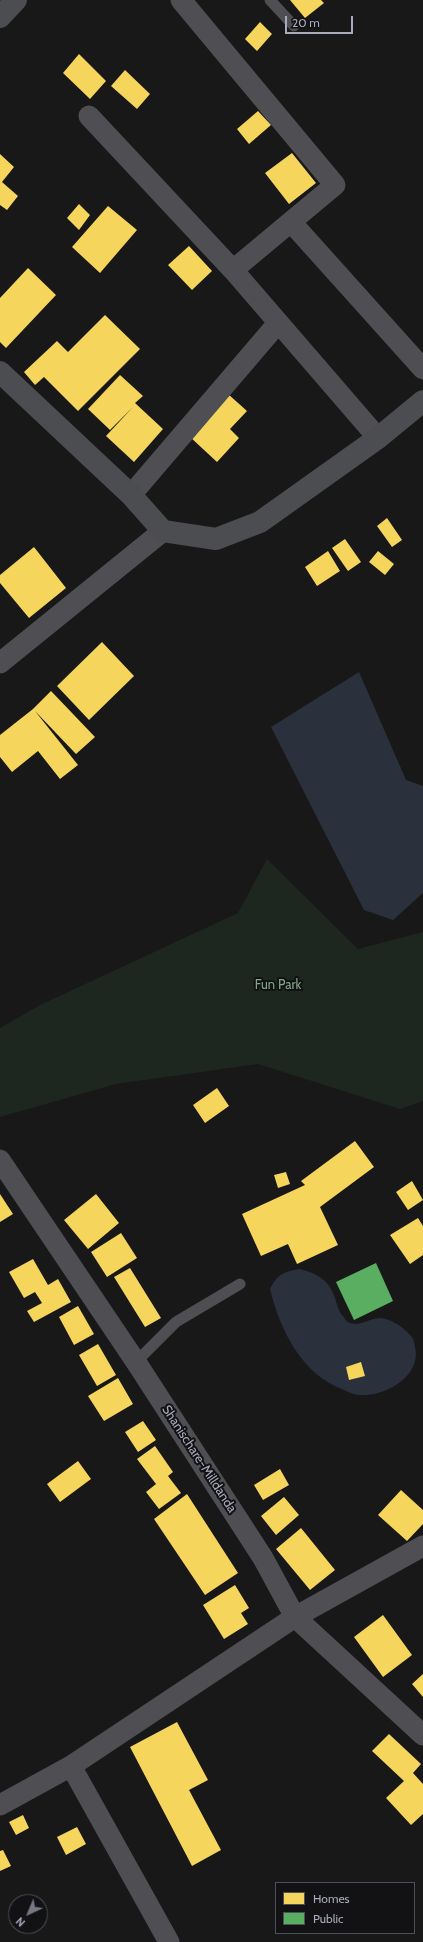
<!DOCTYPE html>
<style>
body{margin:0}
#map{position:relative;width:423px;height:1942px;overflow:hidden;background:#181819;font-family:Cabin,sans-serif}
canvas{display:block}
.legend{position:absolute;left:275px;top:1882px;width:140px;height:52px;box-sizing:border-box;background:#121215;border:1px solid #4e5057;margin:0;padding:5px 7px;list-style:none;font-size:12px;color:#a8acba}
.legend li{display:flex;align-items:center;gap:8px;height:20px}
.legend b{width:20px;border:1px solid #4e5057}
.north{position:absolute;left:8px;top:1894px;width:40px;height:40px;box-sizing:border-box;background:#121215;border:1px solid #4e5057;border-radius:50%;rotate:224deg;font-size:11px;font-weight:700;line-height:16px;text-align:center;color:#a8acba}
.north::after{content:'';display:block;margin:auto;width:14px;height:18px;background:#767882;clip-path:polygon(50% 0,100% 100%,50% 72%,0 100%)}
.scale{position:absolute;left:285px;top:16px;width:68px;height:18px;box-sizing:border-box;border:2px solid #a8acba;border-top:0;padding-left:5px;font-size:12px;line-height:14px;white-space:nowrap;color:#a8acba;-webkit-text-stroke:3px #121215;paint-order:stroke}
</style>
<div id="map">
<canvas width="423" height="1942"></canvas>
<ul class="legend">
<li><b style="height:11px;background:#f6d55c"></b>Homes</li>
<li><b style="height:11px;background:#5aae61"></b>Public</li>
</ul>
<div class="north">N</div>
<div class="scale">20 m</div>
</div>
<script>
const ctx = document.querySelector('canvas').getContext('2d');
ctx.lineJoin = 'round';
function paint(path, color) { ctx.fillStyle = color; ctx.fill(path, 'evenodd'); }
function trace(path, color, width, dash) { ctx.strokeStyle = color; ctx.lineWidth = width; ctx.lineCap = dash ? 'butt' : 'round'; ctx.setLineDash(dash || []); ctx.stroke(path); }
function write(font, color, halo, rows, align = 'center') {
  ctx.font = font + ' Cabin,sans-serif'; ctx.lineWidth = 4; ctx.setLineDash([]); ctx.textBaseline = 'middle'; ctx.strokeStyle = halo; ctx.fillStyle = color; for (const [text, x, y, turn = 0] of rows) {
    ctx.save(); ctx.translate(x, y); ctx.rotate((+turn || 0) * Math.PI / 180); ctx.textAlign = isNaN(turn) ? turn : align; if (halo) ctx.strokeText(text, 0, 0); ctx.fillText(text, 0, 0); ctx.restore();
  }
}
paint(new Path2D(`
 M267,859L358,949L423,932V1101L400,1109L258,1064L116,1084L0,1117V1028L40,1005L238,913Z`), '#1e2620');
paint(new Path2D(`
 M359,672L406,780L423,786V893L393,920L364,910L271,727Z
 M300,1269C318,1274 329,1280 335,1298C337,1304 338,1310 342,1315C344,1317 346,1321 348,1322C358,1328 370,1318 380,1318C392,1319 403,1327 411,1336C414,1339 414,1343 415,1347C422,1377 384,1397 359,1395C354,1395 349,1392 344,1390C302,1375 280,1330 270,1289C278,1274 283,1272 300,1269Z`), '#2a313c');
paint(new Path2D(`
 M290,0H321L324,3L305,18Z
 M260,22L272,34L257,51L245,39Z
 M79,54L106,81L90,99L63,73Z
 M125,70L150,94L137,109L111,86Z
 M258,111L271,125L249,144L237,129Z
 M292,153L316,183L289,204L265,173Z
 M0,154L14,167L2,182L18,196L7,210L0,205Z
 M79,204L90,215L79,230L67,218Z
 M108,206L137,230L100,273L72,247Z
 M189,246L212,271L192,290L168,265Z
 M28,268L56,295L6,348L0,342V298Z
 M105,315L140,349L78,411L44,377L35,385L24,372L57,341L68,352Z
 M120,375L143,396L135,403L163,429L134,462L106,436L133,407L110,430L88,409Z
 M228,394L247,411L230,429L239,438L217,462L189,436Z
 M387,518L402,540L392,547L377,526Z
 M345,539L361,562L348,571L332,548Z
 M34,547L66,588L29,618L0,583V575Z
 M328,551L340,571L317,586L305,567Z
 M378,551L394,564L385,575L369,562Z
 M102,642L134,676L89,720L57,686Z
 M51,691L95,737L76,754L35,711L78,765L60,779L38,751L12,772L0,757V735L33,709Z
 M217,1088L229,1106L205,1123L193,1105Z
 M355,1141L374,1167L320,1207L338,1245L297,1264L288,1244L261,1256L242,1214L305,1185L301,1181Z
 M286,1172L290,1184L278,1188L274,1175Z
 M412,1181L423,1200L408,1210L396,1192Z
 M0,1194L13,1214L0,1222Z
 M96,1194L119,1223L88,1249L64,1220Z
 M418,1218L423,1226V1255L410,1264L390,1235Z
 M121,1233L137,1258L107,1277L91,1252Z
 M33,1259L48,1285L58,1279L71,1302L34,1322L27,1311L42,1303L35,1292L24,1298L9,1272Z
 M130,1268L161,1318L145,1327L114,1277Z
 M78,1306L94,1334L74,1345L59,1317Z
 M98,1344L116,1375L97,1386L79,1355Z
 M361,1362L365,1376L349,1380L346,1367Z
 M118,1378L133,1404L104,1421L88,1396Z
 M143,1421L156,1440L138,1452L125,1432Z
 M155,1446L173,1472L168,1476L181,1493L159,1509L146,1492L156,1484L137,1459Z
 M78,1461L91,1479L60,1502L47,1484Z
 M280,1469L289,1485L263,1500L254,1485Z
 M401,1490L423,1510V1524L407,1541L378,1515Z
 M187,1494L238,1573L205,1595L154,1519Z
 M284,1497L299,1515L276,1535L261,1516Z
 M301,1528L335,1570L310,1590L276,1549Z
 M235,1585L249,1608L241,1613L248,1624L224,1639L203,1605Z
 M383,1615L412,1655L383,1677L354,1637Z
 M423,1674V1697L412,1684Z
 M177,1722L208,1780L189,1790L221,1850L192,1866L130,1747Z
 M389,1734L421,1764L413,1773L423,1784V1814L411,1825L386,1798L404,1781L372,1751Z
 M23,1815L29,1828L16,1835L9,1822Z
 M77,1827L86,1844L66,1855L57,1837Z
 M3,1850L11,1866L0,1871V1851Z`), '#f6d55c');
paint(new Path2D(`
 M376,1263L393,1301L354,1320L336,1282Z`), '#5aae61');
trace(new Path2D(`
 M270,0L294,26
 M136,1362L176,1322L240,1284`), '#4e4e53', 11);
trace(new Path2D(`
 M181,0L335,185L233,270
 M89,116L233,270L378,438
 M291,222L423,369
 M131,495L278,323
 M0,663L163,531
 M0,1160L136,1362L263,1558L295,1617L423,1735
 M71,1766L169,1942
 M0,1805L71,1766L295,1617L423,1546`), '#4e4e53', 21);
trace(new Path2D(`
 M0,17L16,0
 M0,372L131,495L163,531L216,539L260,522L378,438L423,401`), '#4c4d51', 22);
write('13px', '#7ea785', '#121215', [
 ["Fun Park",278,985]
]);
write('13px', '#a8acba', '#121215', [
 ["Shanischare-Milldanda",199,1459,57]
]);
</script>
